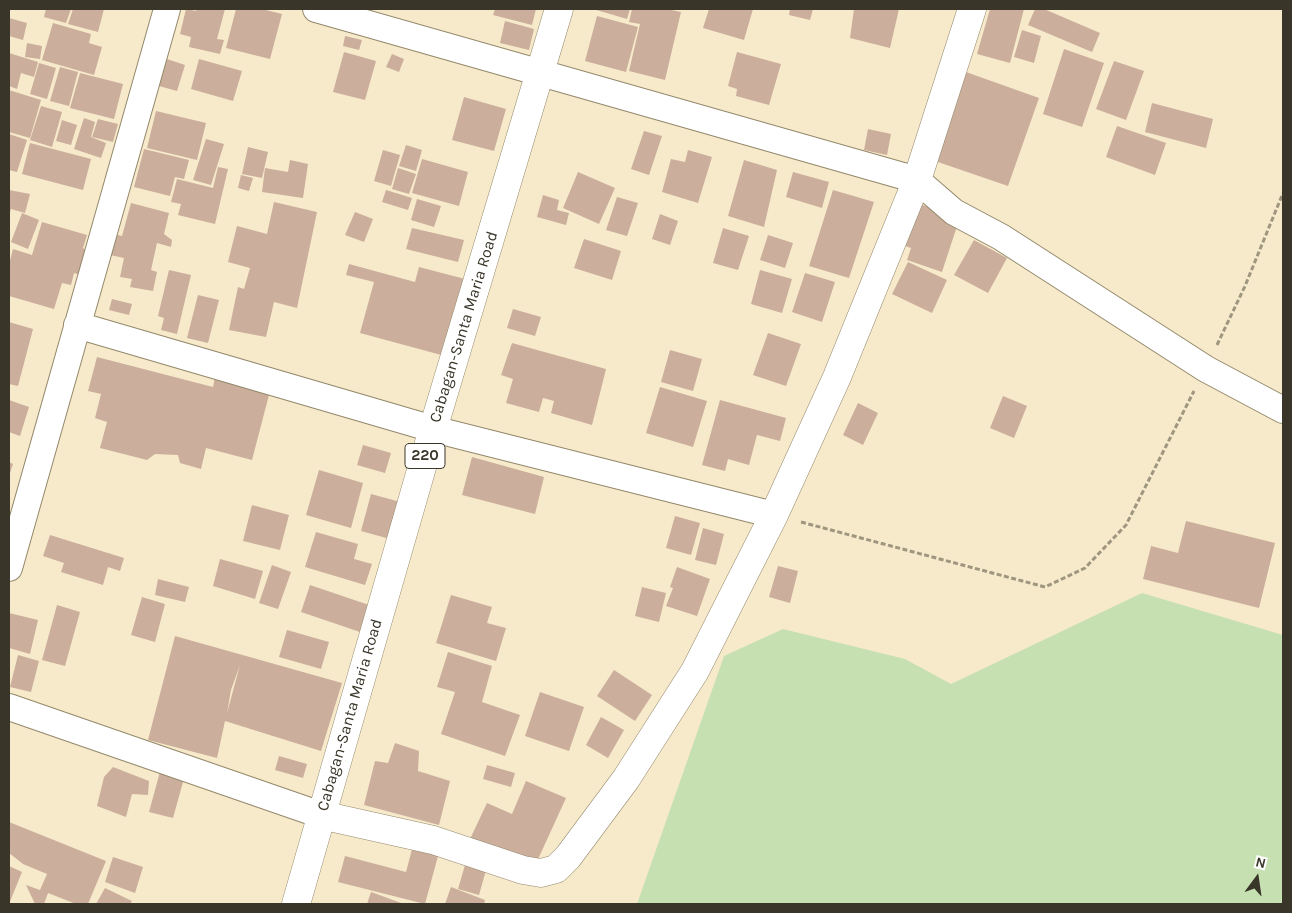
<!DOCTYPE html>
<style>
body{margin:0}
#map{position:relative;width:1292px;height:913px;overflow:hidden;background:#f7eacb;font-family:Karla,sans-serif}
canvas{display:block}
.frame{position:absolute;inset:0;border:10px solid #393528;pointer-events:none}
.north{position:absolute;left:1232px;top:853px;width:50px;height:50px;-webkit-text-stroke:4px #fff;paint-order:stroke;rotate:14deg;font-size:14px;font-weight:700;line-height:20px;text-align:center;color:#393528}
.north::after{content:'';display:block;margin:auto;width:18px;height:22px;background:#393528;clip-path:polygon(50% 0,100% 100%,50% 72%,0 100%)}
</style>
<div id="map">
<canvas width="1292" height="913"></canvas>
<div class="frame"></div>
<div class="north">N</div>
</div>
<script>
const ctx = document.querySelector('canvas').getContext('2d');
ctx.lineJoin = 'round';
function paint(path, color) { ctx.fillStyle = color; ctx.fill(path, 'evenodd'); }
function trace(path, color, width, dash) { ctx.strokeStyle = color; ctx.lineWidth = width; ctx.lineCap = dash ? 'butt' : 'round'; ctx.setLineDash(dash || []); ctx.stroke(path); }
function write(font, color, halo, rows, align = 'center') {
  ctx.font = font + ' Karla,sans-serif'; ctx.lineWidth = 4; ctx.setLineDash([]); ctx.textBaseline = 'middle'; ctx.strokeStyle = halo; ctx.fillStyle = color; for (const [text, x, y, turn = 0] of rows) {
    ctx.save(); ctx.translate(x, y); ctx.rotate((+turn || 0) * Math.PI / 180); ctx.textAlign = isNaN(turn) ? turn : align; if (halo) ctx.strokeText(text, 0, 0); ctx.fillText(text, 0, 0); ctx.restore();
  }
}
paint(new Path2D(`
 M1142,593L1283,635V904H637L724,656L783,629L905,659L951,684Z`), '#c6e0b1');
paint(new Path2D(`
 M46,9H71L66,23L44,17Z
 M73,9H104L98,32L68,24Z
 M186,9L196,11V9H225L217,39L224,40L220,54L189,47L191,37L180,34Z
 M236,9H262L282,14L270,59L226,48Z
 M495,9H536L532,25L493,15Z
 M593,9H630L627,19Z
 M632,9H667L681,12L665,80L629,71L640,24L629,22Z
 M709,9H753L744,40L703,28Z
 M790,9H813L810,20L789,15Z
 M854,9H899L890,48L850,38Z
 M990,9H1024L1010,63L977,54Z
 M1035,9H1044L1100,33L1092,52L1028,25Z
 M597,16L638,27L626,72L585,61Z
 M9,18L27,23L23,40L9,36Z
 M505,21L534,29L529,50L500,43Z
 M53,23L91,34L89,43L102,47L94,75L42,60Z
 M1022,30L1041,36L1034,63L1014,57Z
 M345,36L362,40L359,50L343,46Z
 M27,43L42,46L40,59L25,57Z
 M1064,49L1104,63L1082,127L1043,114Z
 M344,52L376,61L365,100L333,92Z
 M737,52L781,64L769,105L736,96L737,89L728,86Z
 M9,53L38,62L34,77L21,73L17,89L9,86Z
 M392,54L404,59L399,72L386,67Z
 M167,59L185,65L177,91L159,86Z
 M199,59L242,71L233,101L191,89Z
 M1114,61L1144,71L1126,120L1096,109Z
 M39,63L56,68L47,99L30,94Z
 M60,67L78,72L69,106L50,101Z
 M966,72L1039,98L1008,186L935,161Z
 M80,73L123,84L114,119L70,108Z
 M9,90L41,100L30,138L9,132Z
 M464,97L506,109L494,151L452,140Z
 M1152,103L1213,119L1206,148L1145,132Z
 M41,106L62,112L52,147L30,140Z
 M156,111L206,123L197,160L147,148Z
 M84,118L95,122L91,137L106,143L101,158L74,149Z
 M98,119L118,124L113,142L92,137Z
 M62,120L77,125L71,145L56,141Z
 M1117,126L1166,143L1155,175L1106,157Z
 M868,129L891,134L887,155L864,150Z
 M644,131L662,136L649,175L631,169Z
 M9,134L27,140L17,172L9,170Z
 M206,139L224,144L211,185L193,180Z
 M30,143L91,159L83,190L22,174Z
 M406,145L422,150L416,171L399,166Z
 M248,147L268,152L262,178L242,174Z
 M144,149L189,160L184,179L175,177L170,196L134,187Z
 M383,150L400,155L391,186L374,181Z
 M688,150L712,157L698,203L662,192L671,159L685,162Z
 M422,159L468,172L459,206L412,193Z
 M290,160L308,164L303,198L262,192L265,168L288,172Z
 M744,160L777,170L764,227L728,216Z
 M218,167L228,169L215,224L178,215L181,204L171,202L177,179L213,188Z
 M398,168L416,174L409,194L392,189Z
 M578,172L615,188L599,224L563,208Z
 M793,172L829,182L822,208L786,197Z
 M241,175L253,178L249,191L238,188Z
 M9,190L30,194L25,213L11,209L9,215Z
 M386,190L412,198L408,210L382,202Z
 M833,190L874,202L849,278L809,266Z
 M543,195L559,200L557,210L569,213L566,225L537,217Z
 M617,197L638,203L627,236L606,230Z
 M417,199L441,206L434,227L411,220Z
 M274,202L317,212L297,308L274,302L266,337L229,330L238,287L244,289L250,268L228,262L237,226L267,234Z
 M131,203L169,213L164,234L172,240L171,247L157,243L151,270L157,272L153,291L130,287L132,279L120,277L124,258L110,255L114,234L122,236Z
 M916,203L960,217L942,272L907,260L911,248L902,245Z
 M355,212L373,219L364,242L345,235Z
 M22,213L39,220L28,249L11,242Z
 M660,214L678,221L670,245L652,239Z
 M42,222L87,235L83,248L92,255L86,277L74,273L71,285L62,283L54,309L9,296V264L13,249L32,255Z
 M412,228L464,240L458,262L406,249Z
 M723,228L749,236L738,270L713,263Z
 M768,235L793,243L785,268L760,260Z
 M584,239L621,251L612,280L574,268Z
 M974,240L1007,258L988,293L954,275Z
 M908,262L947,280L932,313L892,294Z
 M349,264L415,282L419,267L465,279L445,356L360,333L374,282L346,275Z
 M169,270L191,275L177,334L161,330L164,318L158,316Z
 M760,270L792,279L782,313L751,304Z
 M805,273L835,282L822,322L792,312Z
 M198,295L219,300L208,343L187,338Z
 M112,299L132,304L129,315L109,310Z
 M513,309L541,317L535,336L507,328Z
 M9,322L33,329L18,386L9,384Z
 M768,333L801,344L786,386L753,375Z
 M512,343L606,369L592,425L551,413L554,401L543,398L539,412L506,403L513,379L501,375Z
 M670,350L702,359L693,391L661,382Z
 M97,357L213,387L215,377L270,391L252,460L206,448L201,469L180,463L178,455L155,454L147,460L100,448L107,422L95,418L101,394L88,391Z
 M660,387L707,401L693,447L646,433Z
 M1003,396L1027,406L1014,438L990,428Z
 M9,400L29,407L20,436L9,432Z
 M720,400L786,418L780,441L757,435L749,465L728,459L725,471L702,465Z
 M858,403L878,413L863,445L843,435Z
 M363,445L391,453L385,473L357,465Z
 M472,457L544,477L535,514L462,495Z
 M9,462L13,464L9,476Z
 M319,470L363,483L351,528L306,515Z
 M371,494L408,504L397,541L361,531Z
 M252,505L289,515L280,550L243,541Z
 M675,516L700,523L691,555L666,548Z
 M1186,521L1275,543L1259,608L1143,579L1151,546L1178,553Z
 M703,528L724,534L716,565L695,560Z
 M316,532L358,544L354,559L372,564L365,585L305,567Z
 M50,535L124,558L120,571L108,567L103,585L61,572L64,563L43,556Z
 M220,559L263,571L255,599L213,586Z
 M272,565L291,572L278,609L259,603Z
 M778,566L798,571L790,603L769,597Z
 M677,567L710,579L697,616L666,606L673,588L670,587Z
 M158,579L189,587L185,602L155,595Z
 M310,585L372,606L363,633L301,612Z
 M642,587L666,593L659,622L635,616Z
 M451,595L492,607L487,623L506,628L496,661L436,643Z
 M142,597L165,604L155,642L131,635Z
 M57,605L80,612L65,666L42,660Z
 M9,613L38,620L30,654L9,648Z
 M287,630L329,642L321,669L279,657Z
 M175,636L342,683L321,751L225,721L217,758L148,740ZM240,665L227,713L231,690Z
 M448,652L492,666L482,702L520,715L505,756L441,734L455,692L437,687Z
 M18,655L39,661L31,692L10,687Z
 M614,670L652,695L635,721L597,696Z
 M540,692L584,707L569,751L525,736Z
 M601,717L624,730L608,758L586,745Z
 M395,743L419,751L418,771L450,781L439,825L364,805L375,761L388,763Z
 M279,756L307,764L303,778L275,770Z
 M164,757L188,764L173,818L149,812Z
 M487,765L515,773L511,787L483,779Z
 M113,767L149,781L148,795L132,794L126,817L97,806L104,777Z
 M526,781L566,798L534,868L470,839L487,803L512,814Z
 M9,822L106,861L88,904H76L48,893L44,904H35L26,885L40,890L47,874L23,864L9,853Z
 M415,838L441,845L425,904L338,882L345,856L406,872Z
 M113,857L143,867L135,893L105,882Z
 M467,858L488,863L479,895L458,889Z
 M9,866L22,872L9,904Z
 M451,887L485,900L484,904H445Z
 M105,888L132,901L130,904H96Z
 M371,892L404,904H367Z`), '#cbae9b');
const street = new Path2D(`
 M316,9L917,180L954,212L1001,237L1206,369L1283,410
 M77,325L433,429L774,515
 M9,568L167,9
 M9,707L321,815`);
const secondary = new Path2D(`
 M321,815L433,840L523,870L541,873L556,869L568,857L626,779L695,671L774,515L837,377L917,180L972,9`);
const primary = new Path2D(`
 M296,904L433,429L559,9`);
trace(street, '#93886b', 28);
trace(secondary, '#93886b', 29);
trace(primary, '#93886b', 29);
trace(new Path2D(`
 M1217,345L1245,286L1283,193
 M801,522L1045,587L1085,568L1126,525L1194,391`), '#9f967f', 3, [5, 2.5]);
trace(street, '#fff', 26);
trace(secondary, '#fff', 28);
trace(primary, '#fff', 28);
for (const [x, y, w] of [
 [425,456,40]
]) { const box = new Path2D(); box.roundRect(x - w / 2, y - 12.5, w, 25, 4); ctx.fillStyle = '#fff'; ctx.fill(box); trace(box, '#393528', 1); }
write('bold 15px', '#393528', null, [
 ["220",425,456]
]);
write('16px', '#393528', '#fff', [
 ["Cabagan-Santa Maria Road",464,327,-73],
 ["Cabagan-Santa Maria Road",350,715,-74]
]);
</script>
